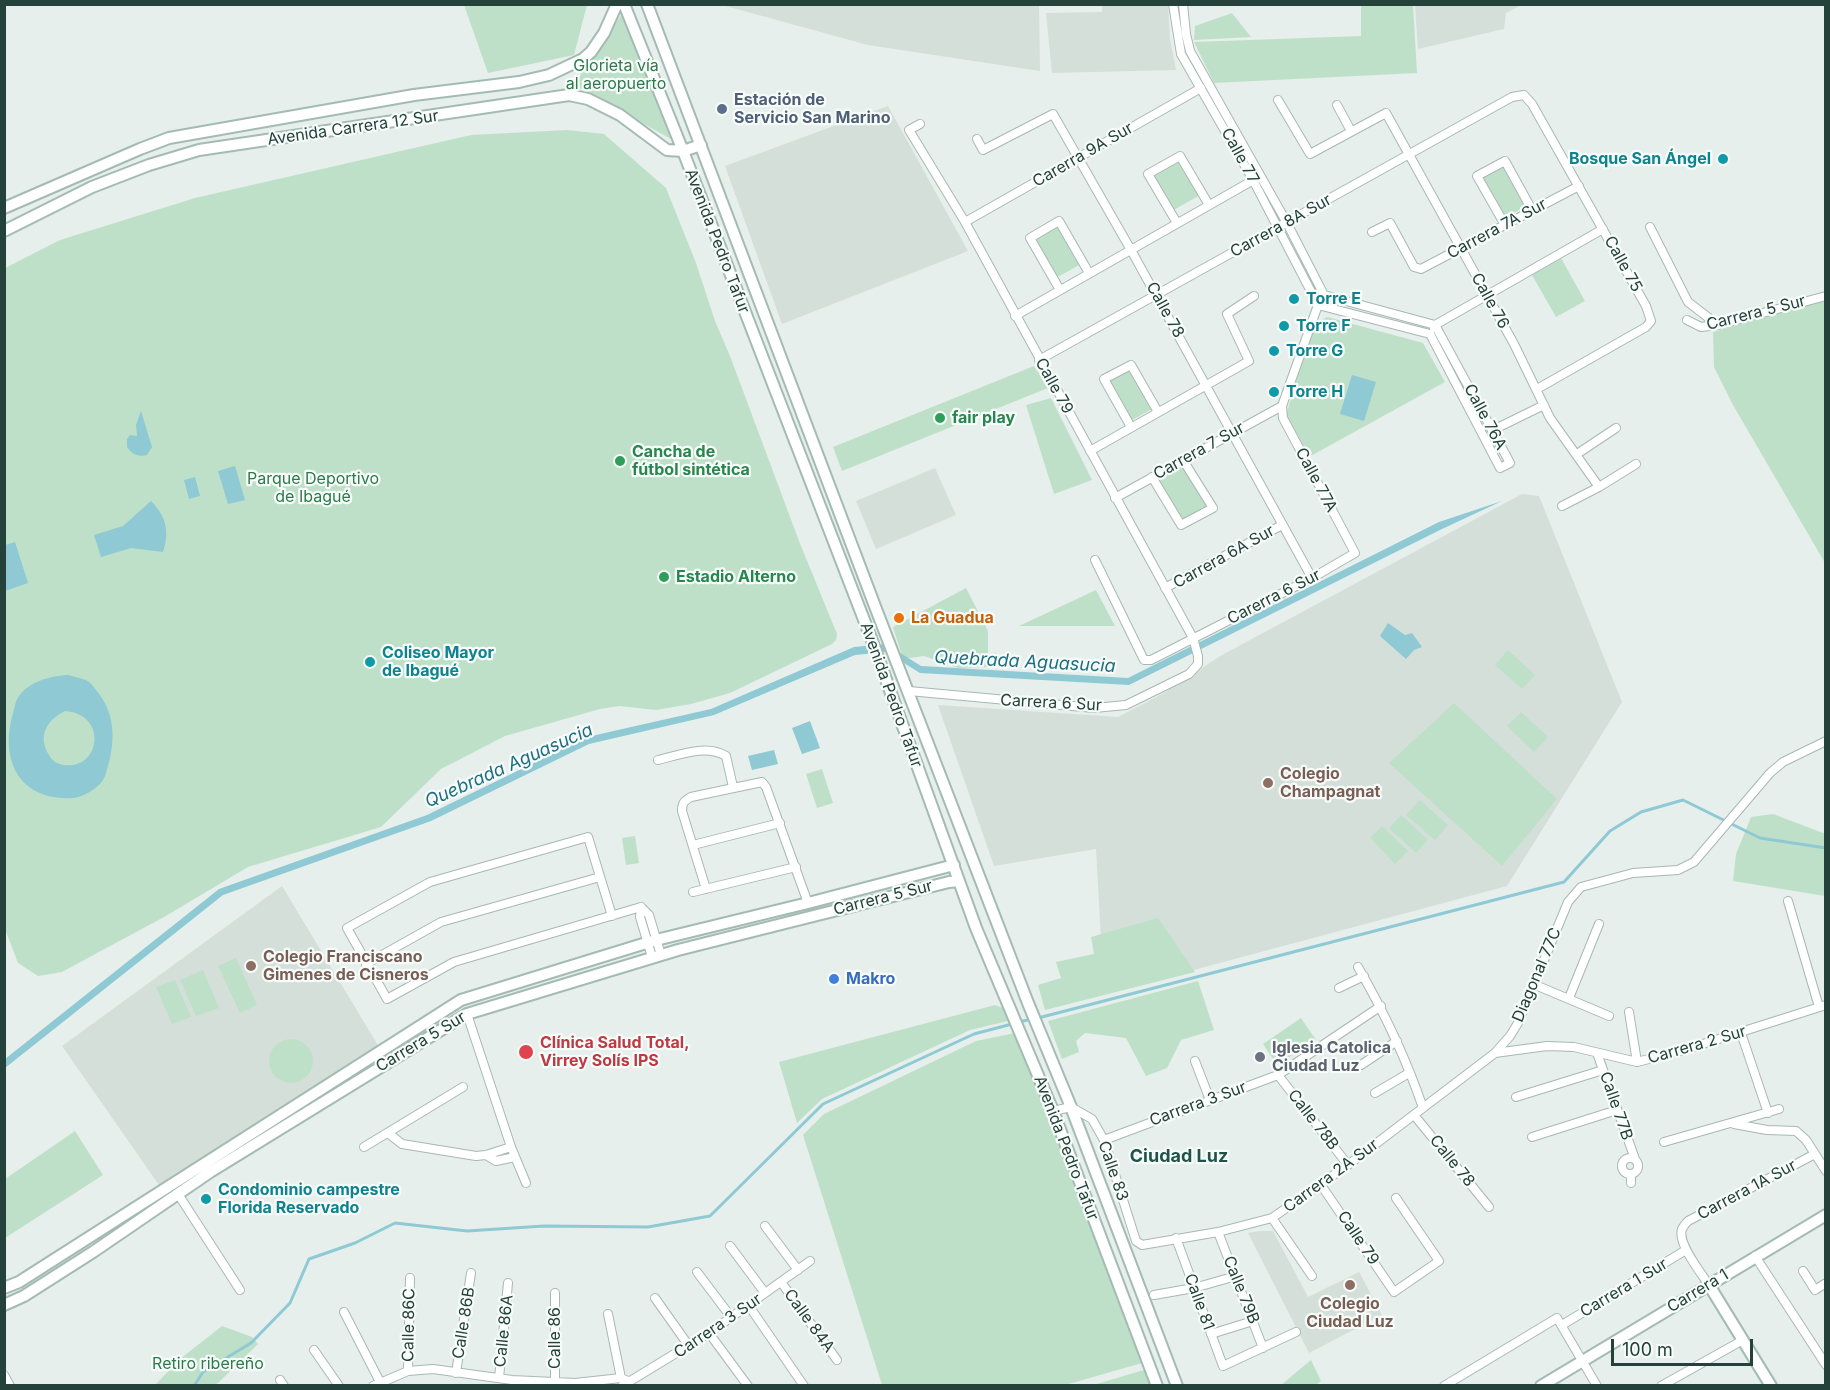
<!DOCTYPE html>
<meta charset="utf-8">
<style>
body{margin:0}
#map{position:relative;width:1830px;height:1390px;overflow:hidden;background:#e6efeb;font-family:Inter,sans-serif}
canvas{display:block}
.frame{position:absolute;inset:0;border:6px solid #24423a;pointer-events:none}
.scale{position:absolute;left:1611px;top:1339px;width:142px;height:27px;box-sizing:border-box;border:3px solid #24423a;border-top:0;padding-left:8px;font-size:18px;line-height:21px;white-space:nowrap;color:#24423a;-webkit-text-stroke:4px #f7fbf9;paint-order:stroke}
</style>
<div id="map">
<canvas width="1830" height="1390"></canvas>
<div class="frame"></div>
<div class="scale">100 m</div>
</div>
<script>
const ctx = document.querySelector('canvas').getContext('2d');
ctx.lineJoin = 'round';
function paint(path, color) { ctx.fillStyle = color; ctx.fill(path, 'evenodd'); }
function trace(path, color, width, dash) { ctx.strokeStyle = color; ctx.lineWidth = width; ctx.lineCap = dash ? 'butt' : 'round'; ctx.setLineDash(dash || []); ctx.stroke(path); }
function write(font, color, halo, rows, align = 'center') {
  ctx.font = font + ' Inter,sans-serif'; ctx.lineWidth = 4.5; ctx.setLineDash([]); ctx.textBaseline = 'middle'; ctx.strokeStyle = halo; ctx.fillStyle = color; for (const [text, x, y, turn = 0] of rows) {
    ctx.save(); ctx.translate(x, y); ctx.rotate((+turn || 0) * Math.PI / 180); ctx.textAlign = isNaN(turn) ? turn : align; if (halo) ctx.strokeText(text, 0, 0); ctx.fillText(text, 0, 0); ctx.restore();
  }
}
paint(new Path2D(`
 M722,5H1039L1040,71L868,45Z
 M1102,5H1168L1170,39L1176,70L1052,73L1046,13L1102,12Z
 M1415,5L1521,4V5L1506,13L1504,29L1418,49Z
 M888,106L968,251L782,324L725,166Z
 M935,468L956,515L876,549L856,501Z
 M1522,494L1539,496L1622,702L1507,886L1104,994L1096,849L994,866L938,705L1118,717L1162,694L1222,655Z
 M282,886L379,1047L159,1185L62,1046Z
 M1260,1231H1273L1308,1297L1359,1272L1382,1315L1309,1353L1248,1233Z`), '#d4dfda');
paint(new Path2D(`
 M464,5V4L587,5L574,55L488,73Z
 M1361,5H1413L1417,73L1214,83L1194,42L1361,36Z
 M623,12L671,139L574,85Z
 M1232,13L1251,37L1194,40L1195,26Z
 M567,130L604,134L666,188L696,263L715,321L730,356L799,541L837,634L836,640L832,644L730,693L691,704L656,710L619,706L600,709L505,736L441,769L381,827L248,867L164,917L62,972L38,976L18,963L5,929V268L60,240L195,198L471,135Z
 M1180,156L1202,194L1170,212L1148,174Z
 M1503,164L1527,205L1504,219L1479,176Z
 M1059,221L1083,263L1054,279L1030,238Z
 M1561,258L1585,301L1556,317L1532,275Z
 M1825,300V563L1733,405L1714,367L1713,332Z
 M1327,317L1423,343L1445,382L1307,458L1286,415L1313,325Z
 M1034,366L1048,388L842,471L833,447Z
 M1131,367L1154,408L1130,421L1106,381Z
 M1051,398L1092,480L1054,494L1026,405Z
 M1181,465L1210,508L1182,524L1156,480Z
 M966,588L988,631V667L958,668L924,656L903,659L893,627Z
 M1096,590L1115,626H1019Z
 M1508,650L1535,675L1522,689L1495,665Z
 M1454,703L1557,799L1502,866L1389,763Z
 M1521,712L1548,737L1534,752L1507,726Z
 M822,769L833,803L817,808L806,774Z
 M1420,800L1448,825L1435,840L1406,815Z
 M1773,814L1823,833L1825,832V896L1733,881L1736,854L1751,817Z
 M1401,815L1428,840L1416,853L1389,828Z
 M1382,826L1408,851L1395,864L1370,838Z
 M635,836L639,863L626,865L622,838Z
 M1158,918L1195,972L1045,1010L1038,985L1061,978L1056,962L1094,954L1091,937Z
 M236,958L257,1005L240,1013L218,966Z
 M203,970L219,1008L196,1016L180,980Z
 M175,980L191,1017L172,1024L156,987Z
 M1198,981L1214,1030L1181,1040L1167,1068L1146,1076L1126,1038L1085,1033L1076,1041L1079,1052L1062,1059L1048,1021Z
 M995,1005L1003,1008L1008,1021L970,1030L822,1099L797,1123L779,1062Z
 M1301,1018L1316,1040L1277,1065L1263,1044Z
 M1015,1033L1142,1363L1065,1385H882L803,1135L824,1114L976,1041Z
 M269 1061a22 22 0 1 1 44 0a22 22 0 1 1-44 0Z
 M75,1131L103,1175L5,1238V1179Z
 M222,1326L252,1337L258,1344L218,1383L211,1386L155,1385L180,1359Z
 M1311,1360L1321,1381L1316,1385H1281Z
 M1147,1369L1152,1386H1090Z`), '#bfe0c8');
paint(new Path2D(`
 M1352,375L1376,382L1364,421L1340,414Z
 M141,411L152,447L147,455C138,457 133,455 127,447V439L130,435L137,436L136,425Z
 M235,466L245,500L228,504L218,471Z
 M195,477L200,496L189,499L184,480Z
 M151,501C166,516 170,531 163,552L131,548L101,557L94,535L123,526Z
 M1502,501L1442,529L1129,685L920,673L886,652L855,655L714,715L589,744L431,821L223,895L5,1068V1059L219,889L427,815L587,737L711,709L854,647L886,644L921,666L1128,678L1439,522Z
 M15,542L28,583L5,591V545Z
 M1388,623L1405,635L1412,633L1422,647L1414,650L1406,659L1380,636Z
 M68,675C74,677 81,678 86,680C90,682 93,686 96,690C118,716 115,746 105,776C101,787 84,797 73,798C22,801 0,764 12,717C14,711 15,701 19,696C30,681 51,676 68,675ZM65,711C108,714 101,770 64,765C57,764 52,761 49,755C37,736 47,720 65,711Z
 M810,721L820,748L802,754L792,728Z
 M774,750L778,764L752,770L748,756Z`), '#8ec9d4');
trace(new Path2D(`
 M1038,1018L1564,882L1610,831L1641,812L1683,800L1760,838L1826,848
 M194,1386L203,1372L251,1343L290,1303L309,1259L355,1243L395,1223L467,1231L544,1226L648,1227L710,1216L823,1104L974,1034L1031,1019`), '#8ec9d4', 3);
const street = new Path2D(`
 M1173,4L1181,54L1253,180L1318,305
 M1183,4L1186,34L1190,51L1287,223L1324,295
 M1278,100L1310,154L1386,113L1514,344L1550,418L1599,487
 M1337,105L1351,131
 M977,139L983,150L1053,114L1131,250L1312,578
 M965,222L1201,88
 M1177,223L1148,174L1180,156L1209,205
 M1505,225L1477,176L1505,161L1532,210
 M1650,227L1688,302L1718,325
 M1372,232L1390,223L1414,267L1421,269L1579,186
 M1060,290L1030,238L1059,221L1089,273
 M1324,295L1435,325L1510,463L1500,468L1430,334
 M1318,305L1430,334
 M1015,316L1257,178
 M1687,320L1701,327L1718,325L1826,296
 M1434,328L1435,325L1603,229
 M1039,360L1512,97L1524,95L1532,104L1646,306L1651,321L1646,327L1537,389
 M1131,427L1104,379L1131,365L1158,412
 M1493,430L1544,405
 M1090,451L1249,361L1227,314L1254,296
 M1577,454L1616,428
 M1152,477L1181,525L1213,508L1183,460
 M1115,498L1282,406
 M1562,506L1599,487L1636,464
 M1095,560L1144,660H1151L1312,578L1355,553L1283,418L1282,406L1318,305L1324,295
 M1165,588L1282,525
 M909,691L1094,708L1126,705L1189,674L1198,664V656L1193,638L965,222L909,130L920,124
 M658,760C679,755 706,744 726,756L733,787
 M693,845L780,823
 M706,889L682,811C682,803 684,801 691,797L762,782L766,787L808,903
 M693,892L796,867
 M1788,901L1819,1007
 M641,907L649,915L661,955
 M641,907L640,917L652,957
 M612,916L588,837L430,882L347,928L387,999L454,962L641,907
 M366,964L441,922L600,877
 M1358,967C1384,1012 1406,1058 1423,1108
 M1533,984L1609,1016
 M1339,988L1364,976
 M1569,998L1599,924
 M1629,1012L1637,1062
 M467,1014L511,1147L526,1183
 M1741,1033L1768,1113
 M1495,1053L1547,1046L1574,1047L1637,1062L1684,1050L1826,1005
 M1597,1053L1635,1159
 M1195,1061L1210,1100
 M1361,1065L1397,1041
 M1278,1075L1348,1165
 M1375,1093L1409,1073
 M1516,1097L1603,1070
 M1053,1111L1071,1107L1092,1119L1104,1140L1136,1241L1142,1245L1218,1232L1272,1218L1348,1165L1495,1053L1510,1036L1518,1023L1568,902L1581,887L1633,873L1678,870L1694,862L1770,773L1783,762L1826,741
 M1414,1115L1489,1207
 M1734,1124L1767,1130L1796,1131L1806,1140L1826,1171
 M388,1133L402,1144L476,1156L486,1155L511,1147
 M1532,1137L1617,1110
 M1104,1140L1278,1075L1381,1006
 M1664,1142L1779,1109
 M364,1147L463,1087
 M486,1155L496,1161L515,1157
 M1622 1166a8 8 0 1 1 16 0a8 8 0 1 1-16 0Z
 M1631,1183V1174
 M1321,1185L1394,1292L1439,1261L1396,1198
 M178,1194L240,1290
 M1272,1218L1312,1276
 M765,1226L798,1270
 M1218,1232L1263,1348
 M1176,1238L1223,1366L1296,1332
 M730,1246L765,1293
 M1755,1256L1826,1365
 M1803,1271L1815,1290L1826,1283
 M697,1272L731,1317
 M781,1282L837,1360
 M1709,1285C1701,1273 1677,1243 1682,1229C1683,1227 1687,1222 1688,1221L1815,1154
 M555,1293V1382
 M1154,1295L1194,1288L1236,1276
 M655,1298L689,1346
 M749,1306L804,1386
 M344,1312L380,1382
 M608,1314L621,1378
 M1562,1325L1686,1250
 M709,1333L748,1386
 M1211,1334L1253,1321
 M314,1350L339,1386
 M408,1371L410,1278
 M456,1373L471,1273
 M4,1375L10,1386
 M499,1378L508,1283
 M280,1380L284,1386
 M373,1386L408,1371L433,1369L512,1380L575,1383L621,1378L628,1381
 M622,1386L709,1333L810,1261
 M1444,1386L1557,1318L1597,1386
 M1661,1386L1743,1340`);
const secondary = new Path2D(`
 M624,4L683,151L871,638L976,928L1053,1111L1157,1386
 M647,4L876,609L1028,1003L1071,1107L1177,1386
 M4,208L140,149L169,138L414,95L519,82L549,75L583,59L591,52L604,33L617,4
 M4,231L92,187L149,165L199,150L569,95L588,99L620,115L667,150L683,151L701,145
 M1709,1285L1771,1386
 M4,1288L19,1282L461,1000L656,940L808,903L954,865
 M4,1305L24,1296L93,1252L210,1172L467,1014L678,950L949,882L959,881
 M1541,1386L1826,1215`);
trace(street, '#a8b8b2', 10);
trace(secondary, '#a4bbb3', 14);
trace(street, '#fff', 8);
trace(secondary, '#fff', 10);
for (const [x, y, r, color] of [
 [722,109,6,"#5c6f8a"],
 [1723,159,6,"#0f9aa8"],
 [1294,299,6,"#0f9aa8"],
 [1284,326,6,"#0f9aa8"],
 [1274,351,6,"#0f9aa8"],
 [1274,392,6,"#0f9aa8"],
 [940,418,6,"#2e9e5b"],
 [620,461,6,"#2e9e5b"],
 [664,577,6,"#2e9e5b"],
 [899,618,6,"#e8710a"],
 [370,662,6,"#0f9aa8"],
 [1268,783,6,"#8d6e63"],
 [251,966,6,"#8d6e63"],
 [834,979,6,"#3f7fe0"],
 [526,1052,8,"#e0444e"],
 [1260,1057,6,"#6b7280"],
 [206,1199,6,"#0f9aa8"],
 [1350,1285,6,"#8d6e63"]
]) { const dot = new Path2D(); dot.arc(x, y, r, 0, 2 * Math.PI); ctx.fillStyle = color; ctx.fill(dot); trace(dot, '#f7fbf9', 2); }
write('16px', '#2d7a4b', '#f7fbf9', [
 ["Glorieta vía",616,66],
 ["al aeropuerto",616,84],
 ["Parque Deportivo",313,479],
 ["de Ibagué",313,497],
 ["Retiro ribereño",208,1364]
]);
write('bold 16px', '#4e5e75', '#f7fbf9', [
 ["Estación de",734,100],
 ["Servicio San Marino",734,118]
], 'left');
write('16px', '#24423a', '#f7fbf9', [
 ["Avenida Carrera 12 Sur",353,128,-8],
 ["Carerra 9A Sur",1083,155,-30],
 ["Calle 77",1240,156,61],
 ["Carrera 8A Sur",1281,226,-29],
 ["Carrera 7A Sur",1497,229,-28],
 ["Avenida Pedro Tafur",717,241,69],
 ["Calle 75",1623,264,61],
 ["Calle 76",1490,301,61],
 ["Calle 78",1165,310,61],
 ["Carrera 5 Sur",1756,313,-14],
 ["Calle 79",1054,386,61],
 ["Calle 76A",1485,417,62],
 ["Carrera 7 Sur",1199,451,-29],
 ["Calle 77A",1316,480,62],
 ["Carrera 6A Sur",1224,557,-29],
 ["Carerra 6 Sur",1274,597,-27],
 ["Avenida Pedro Tafur",891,695,70],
 ["Carrera 6 Sur",1051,703,3],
 ["Carrera 5 Sur",883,898,-14],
 ["Diagonal 77C",1537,975,-67],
 ["Carrera 5 Sur",421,1042,-31],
 ["Carrera 2 Sur",1697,1045,-16],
 ["Carrera 3 Sur",1198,1104,-20],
 ["Calle 77B",1616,1106,71],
 ["Calle 78B",1313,1120,52],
 ["Avenida Pedro Tafur",1066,1148,69],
 ["Calle 78",1452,1161,51],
 ["Calle 83",1113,1171,71],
 ["Carrera 2A Sur",1331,1176,-36],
 ["Carrera 1A Sur",1747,1190,-28],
 ["Calle 79",1358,1238,56],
 ["Carrera 1 Sur",1624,1288,-31],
 ["Calle 79B",1241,1290,68],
 ["Carrera 1",1698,1291,-31],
 ["Calle 81",1199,1302,70],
 ["Calle 84A",809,1321,54],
 ["Calle 86B",464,1323,-81],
 ["Calle 86C",409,1325,-89],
 ["Carrera 3 Sur",718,1326,-34],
 ["Calle 86A",504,1331,-84],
 ["Calle 86",555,1338,-90]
]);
write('bold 16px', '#0d838f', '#f7fbf9', [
 ["Bosque San Ángel",1711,159,"right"],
 ["Torre E",1306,299],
 ["Torre F",1296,326],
 ["Torre G",1286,351],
 ["Torre H",1286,392],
 ["Coliseo Mayor",382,653],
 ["de Ibagué",382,671],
 ["Condominio campestre",218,1190],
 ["Florida Reservado",218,1208]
], 'left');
write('bold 16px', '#27864d', '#f7fbf9', [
 ["fair play",952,418],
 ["Cancha de",632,452],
 ["fútbol sintética",632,470],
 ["Estadio Alterno",676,577]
], 'left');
write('bold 16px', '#c56008', '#f7fbf9', [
 ["La Guadua",911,618]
], 'left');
write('bold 16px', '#785e54', '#f7fbf9', [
 ["Colegio",1280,774],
 ["Champagnat",1280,792],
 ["Colegio Franciscano",263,957],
 ["Gimenes de Cisneros",263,975],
 ["Colegio",1350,1304,"center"],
 ["Ciudad Luz",1350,1322,"center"]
], 'left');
write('bold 16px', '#366cbe', '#f7fbf9', [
 ["Makro",846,979]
], 'left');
write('bold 16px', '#be3a42', '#f7fbf9', [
 ["Clínica Salud Total,",540,1043],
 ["Virrey Solís IPS",540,1061]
], 'left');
write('bold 16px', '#5b616d', '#f7fbf9', [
 ["Iglesia Catolica",1272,1048],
 ["Ciudad Luz",1272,1066]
], 'left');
write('italic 18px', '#1c6f80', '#f7fbf9', [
 ["Quebrada Aguasucia",1025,662,3],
 ["Quebrada Aguasucia",509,766,-24]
]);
write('bold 18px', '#1f5548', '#f7fbf9', [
 ["Ciudad Luz",1179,1157]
]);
</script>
